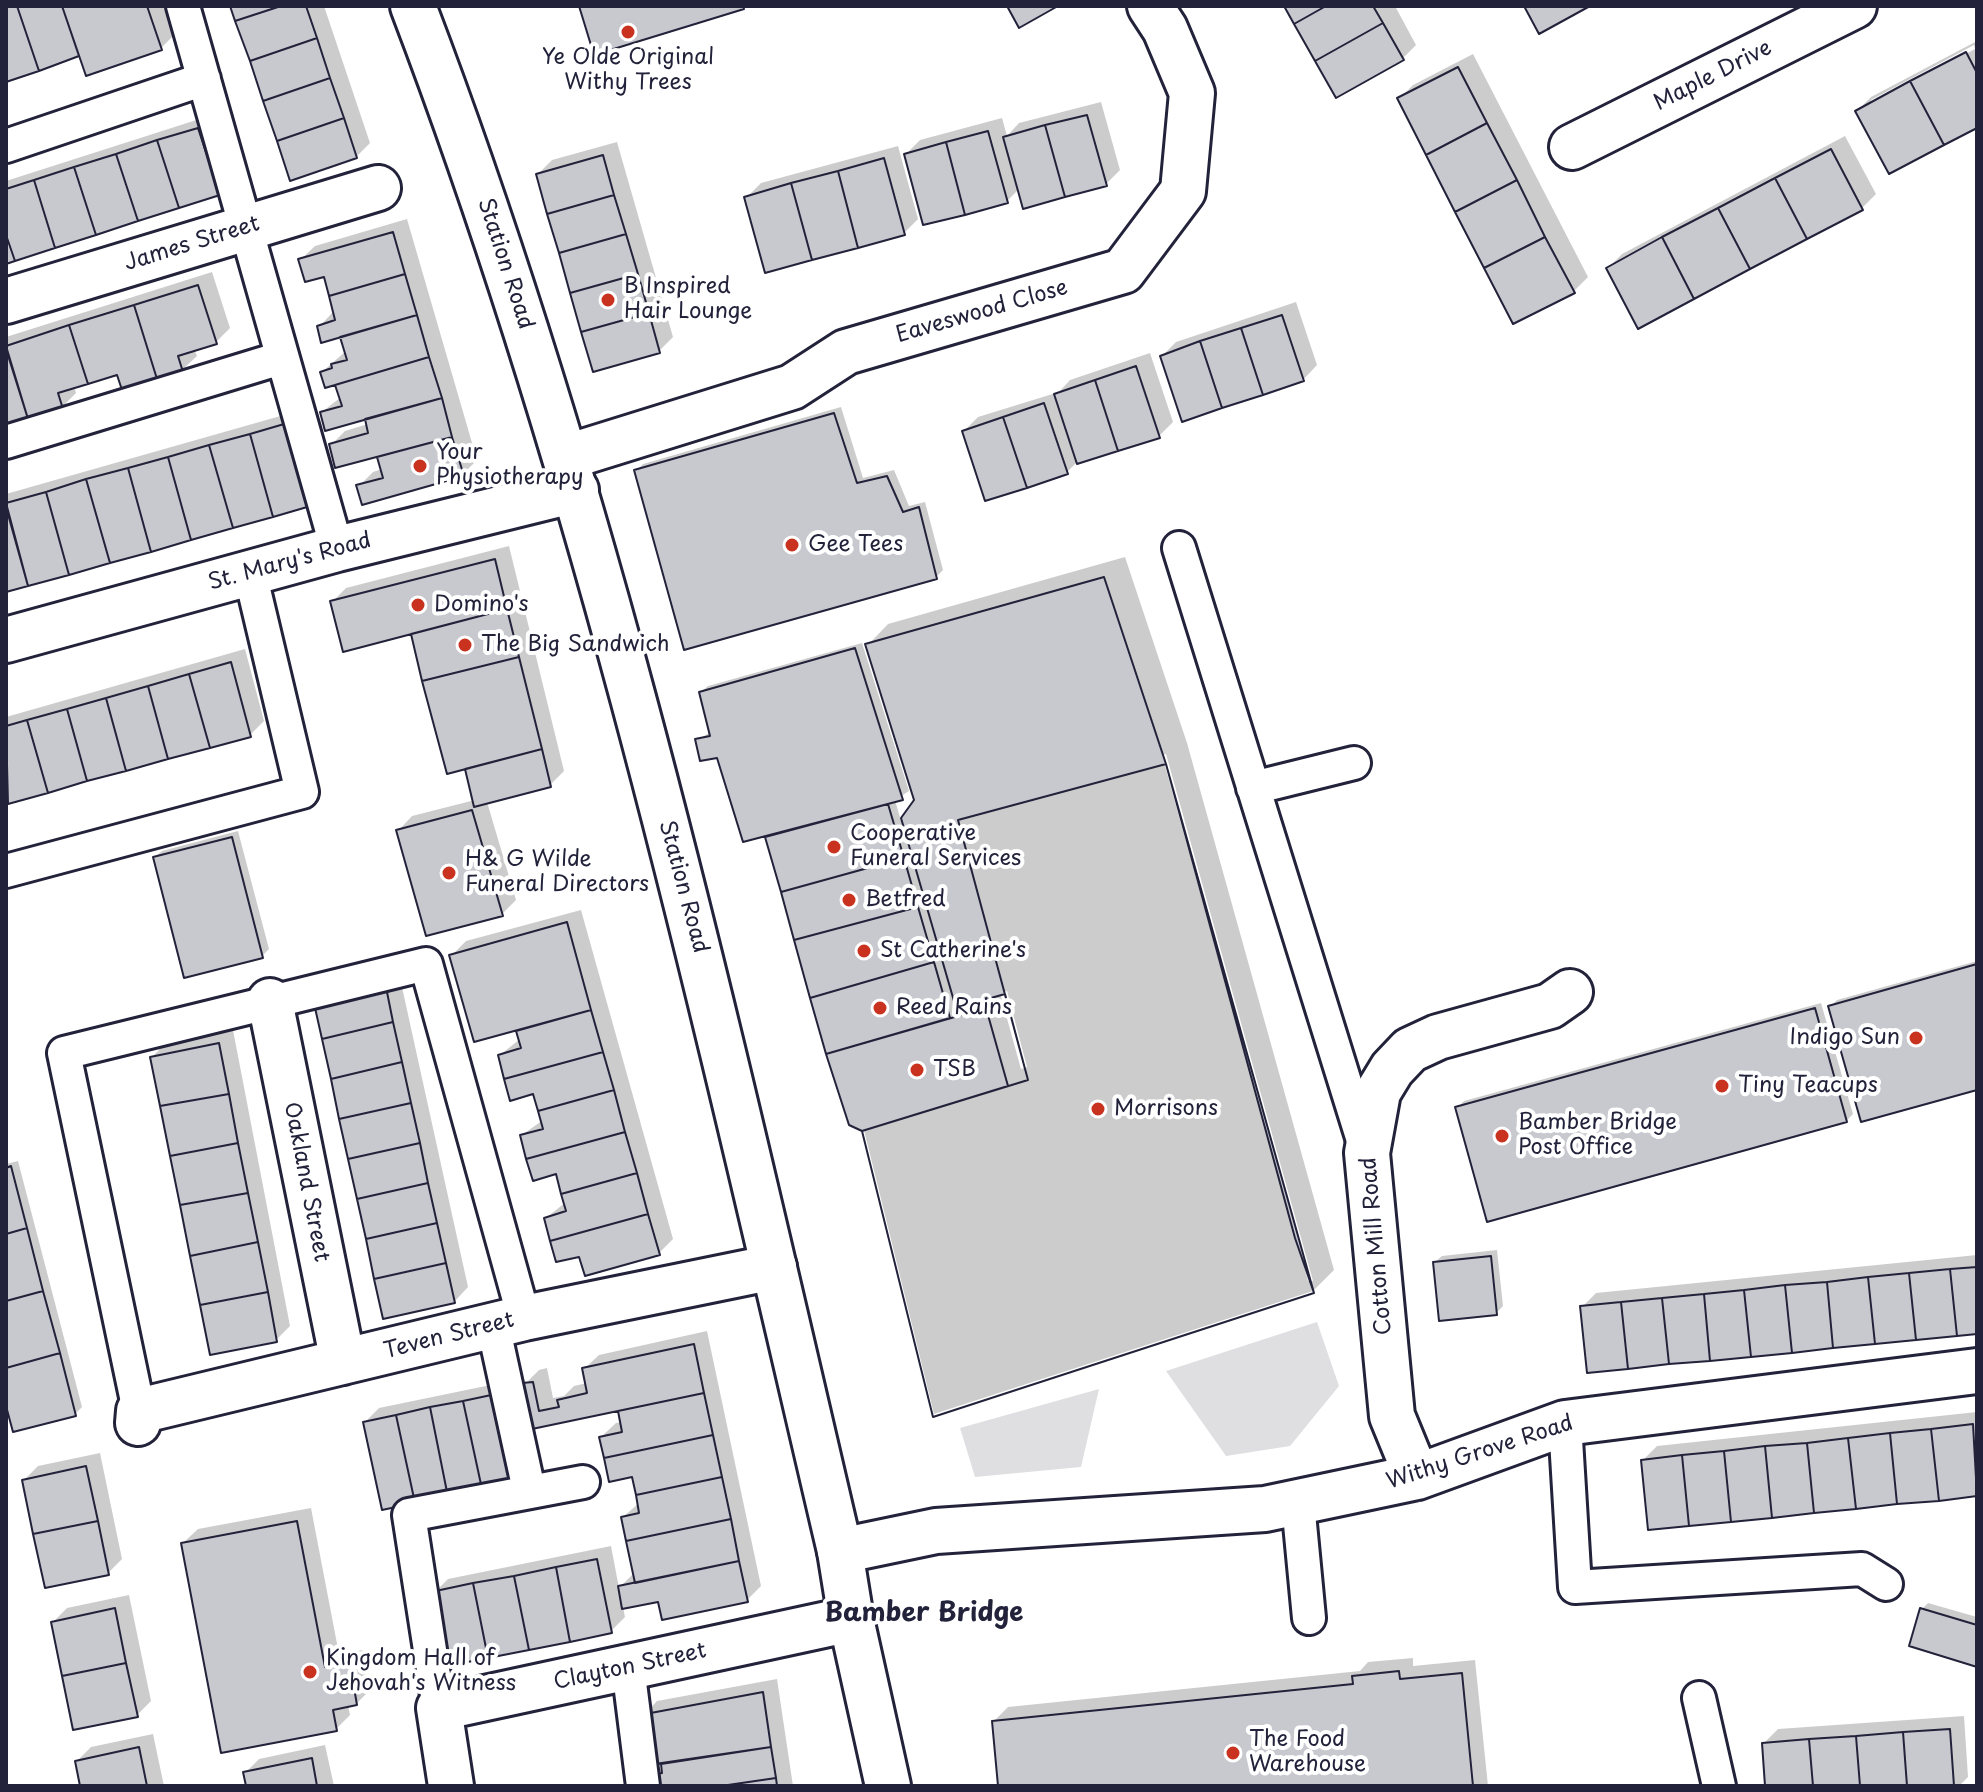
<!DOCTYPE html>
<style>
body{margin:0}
#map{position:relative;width:1983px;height:1792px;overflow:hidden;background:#fff;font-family:"Playpen Sans",sans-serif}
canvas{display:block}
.frame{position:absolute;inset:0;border:8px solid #22223b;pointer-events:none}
</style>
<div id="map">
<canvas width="1983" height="1792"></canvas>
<div class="frame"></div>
</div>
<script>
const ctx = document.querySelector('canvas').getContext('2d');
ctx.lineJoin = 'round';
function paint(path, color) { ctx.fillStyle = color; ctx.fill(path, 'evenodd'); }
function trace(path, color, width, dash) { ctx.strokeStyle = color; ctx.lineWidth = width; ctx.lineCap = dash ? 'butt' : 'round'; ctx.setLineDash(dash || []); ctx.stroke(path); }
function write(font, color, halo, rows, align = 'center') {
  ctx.font = font + ' "Playpen Sans",sans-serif'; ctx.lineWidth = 8; ctx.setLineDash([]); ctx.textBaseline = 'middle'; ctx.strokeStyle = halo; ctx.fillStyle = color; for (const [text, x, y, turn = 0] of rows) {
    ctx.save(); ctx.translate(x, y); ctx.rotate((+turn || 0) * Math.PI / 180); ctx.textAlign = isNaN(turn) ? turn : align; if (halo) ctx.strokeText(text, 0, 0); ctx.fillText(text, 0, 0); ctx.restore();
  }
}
paint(new Path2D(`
 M1317,1322L1339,1386L1290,1446L1226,1456L1166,1371Z
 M1099,1389L1081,1467L975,1477L960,1428Z`), '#dfdfe2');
paint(new Path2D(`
 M6,6H166L175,34L161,48L80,54L6,79Z
 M233,6H324L370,143L356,157Z
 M1286,6H1395L1416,45L1402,59Z
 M1977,41V125L1857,111L1871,97ZM1974,45L1975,49L1871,104V100Z
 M1473,54L1588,277L1574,291L1399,99L1413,85Z
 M1101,102L1120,170L1106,184L1019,189L1007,201L906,154L920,140L1002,118L1007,136L1019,123Z
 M212,115L233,179L219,193L6,262V181Z
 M1845,136L1876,194L1862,208L1639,326L1608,268L1622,254Z
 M617,142L673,337L659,351L538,174L552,160Z
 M898,146L918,219L904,233L747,197L761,183Z
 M407,219L477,460L463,474L359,486L373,472L382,469L378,454L331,445L345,431L368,424L366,417L322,412L341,397L337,383L322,372L346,351L341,335L319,327L333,312L325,275L300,260L315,246Z
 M212,272L230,328L216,342L194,349L197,356L182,370L119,372L74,386L76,393L62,407L6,424V337Z
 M1296,302L1317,365L1303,380L1162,356L1176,342Z
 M1150,353L1173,422L1159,436L1077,462L1067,472L964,431L978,417L1059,392L1070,380Z
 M841,407L863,478L894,470L909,506L925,502L943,570L936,577L636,471L643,464Z
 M305,409L313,503L6,590V494Z
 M509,546L564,771L550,785L487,802L516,900L502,914L398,831L412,816L475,800L466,767L412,631L332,602L346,588Z
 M1125,557L1187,743L1334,1270L1313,1291L934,1414L864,1130L850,1124L767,834L719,755L697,740L711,732L701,692L708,686L862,643L909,791L895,800L901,821L916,800L868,645L888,624ZM1166,754L1313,1281H1308L1162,755ZM1007,991L1027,1067L1021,1069L1000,993Z
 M245,649L264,721L250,735L6,803V717Z
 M238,831L269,949L262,956L155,857L162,851Z
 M581,910L673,1239L659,1253L580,1254L546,1218L566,1202L557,1171L522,1135L543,1120L534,1091L500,1055L520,1039L518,1029L452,955L466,941Z
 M1977,961V1088L1830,1007L1837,1000Z
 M398,969L468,1287L454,1302L316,999Z
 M1821,1003L1853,1114L1846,1121L1457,1108L1464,1101Z
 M233,1030L290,1326L276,1340L152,1057L166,1043Z
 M18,1161L82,1407L75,1414L6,1398V1164Z
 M1497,1250L1503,1306L1496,1313L1435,1262L1442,1256Z
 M1977,1255V1332L1582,1307L1596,1293Z
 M707,1331L761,1586L747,1600L659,1599L623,1607L625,1617L611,1631L434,1593L448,1579L611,1546L619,1588L635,1572L623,1517L639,1503L634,1474L601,1437L616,1423L622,1422L619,1409L534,1427L525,1384L539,1370L547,1368L553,1398L564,1396L574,1386L587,1383L584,1369L599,1355Z
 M510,1381L528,1467L365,1422L379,1408Z
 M1977,1412V1494L1650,1528L1643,1460L1657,1446Z
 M100,1453L122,1559L108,1573L24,1480L38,1466Z
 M311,1508L339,1654L363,1650L371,1689L356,1704L348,1705L350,1715L336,1729L183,1543L198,1529Z
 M129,1595L151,1701L137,1715L53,1622L67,1608Z
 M1928,1603L1977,1617V1665L1922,1609Z
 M1413,1658V1666L1475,1660L1488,1786H1000L994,1721L1008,1707L1360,1671L1368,1662Z
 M777,1679L793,1786H656L654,1776L663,1766L662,1761L643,1716L657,1701Z
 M1964,1716L1968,1777L1959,1786H1767L1764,1743L1778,1729Z
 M153,1734L164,1786H82L77,1761L91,1747Z
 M325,1745L334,1786H248L245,1773L259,1759Z`), '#0003');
const building = new Path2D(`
 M17,6H62L79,56L39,71Z
 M17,6L39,71L6,82V7Z
 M62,6H147L162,50L86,76Z
 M230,6H281L235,21Z
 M281,6H306L317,38L250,61L235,21Z
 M579,6H743L744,9L594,55Z
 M1007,6H1058L1019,28Z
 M1284,6H1326L1294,24Z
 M1326,6H1373L1383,23L1315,61L1294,24Z
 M1524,6H1590L1539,34Z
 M1383,23L1404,60L1336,98L1315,61Z
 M317,38L330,78L263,101L250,61Z
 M1966,52L1977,73V128L1944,145L1910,81Z
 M1458,67L1487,123L1426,155L1397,98Z
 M330,78L344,118L277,141L263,101Z
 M1910,81L1944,145L1889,174L1855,111Z
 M1087,115L1107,186L1065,197L1045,125Z
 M344,118L357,158L290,181L277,141Z
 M1487,123L1517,180L1455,212L1426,155Z
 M1045,125L1065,197L1023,209L1003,137Z
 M198,128L220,195L179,208L157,140Z
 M988,131L1008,203L965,215L946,142Z
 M157,140L179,208L138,221L116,154Z
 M946,142L965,215L923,225L904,154Z
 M1831,149L1863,210L1807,239L1775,178Z
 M116,154L138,221L96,235L74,167Z
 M603,155L614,195L547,214L536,174Z
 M884,158L905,235L858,248L838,171Z
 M74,167L96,235L55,248L34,180Z
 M838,171L858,248L812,260L791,183Z
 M1775,178L1807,239L1750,269L1718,208Z
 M34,180L55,248L15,261L6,235V189Z
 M1517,180L1545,237L1484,268L1455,212Z
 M791,183L812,260L765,273L744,197Z
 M614,195L626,234L559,253L547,214Z
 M1718,208L1750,269L1694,299L1662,237Z
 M393,232L405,274L329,296L324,277L305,282L298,259Z
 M626,234L638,274L570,293L559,253Z
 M6,235L15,261L6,264Z
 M1545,237L1575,293L1513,324L1484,268Z
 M1662,237L1694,299L1638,329L1606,268Z
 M405,274L417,315L321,343L317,326L335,320L329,296Z
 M638,274L649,313L581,332L570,293Z
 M198,285L217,344L178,356L183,372L157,379L134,305Z
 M134,305L157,379L122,390L117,375L88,384L69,325Z
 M649,313L660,353L593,372L581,332Z
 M417,315L429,357L325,388L320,372L332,368L331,364L347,360L340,337Z
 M1282,315L1304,381L1263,395L1241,328Z
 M69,325L88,384L58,393L63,409L28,419L6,346Z
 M1241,328L1263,395L1222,408L1200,341Z
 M1200,341L1222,408L1182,422L1160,356Z
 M6,349L28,419L6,426Z
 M429,357L442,398L325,431L320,412L342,406L335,385Z
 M1136,366L1160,438L1118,451L1095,380Z
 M1095,380L1118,451L1077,464L1054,394Z
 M442,398L452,437L335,468L329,444L368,433L365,419Z
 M1044,403L1068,474L1027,488L1003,417Z
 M834,413L857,483L887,476L903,512L919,507L937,579L684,650L634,470Z
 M1003,417L1027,488L985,501L962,431Z
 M291,422L314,505L273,517L250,434Z
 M250,434L273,517L233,528L209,445Z
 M452,437L464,476L362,505L356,485L383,478L377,457Z
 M209,445L233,528L191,540L168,457Z
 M168,457L191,540L151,552L128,468Z
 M128,468L151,552L110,563L86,479Z
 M86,479L110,563L69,575L46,492Z
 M46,492L69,575L28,586L6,503Z
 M6,507L28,586L6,592Z
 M495,559L507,609L343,652L330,601Z
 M1104,577L1166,764L1314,1293L933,1417L862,1131L1028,1080L1005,994L956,1008L901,818L914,800L865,644Z
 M507,609L519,657L422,681L411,634Z
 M855,648L903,800L743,842L717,758L700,761L695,739L710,736L699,692Z
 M519,657L542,749L447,774L422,681Z
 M231,662L251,737L210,748L189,674Z
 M189,674L210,748L168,759L148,686Z
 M148,686L168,759L126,771L106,698Z
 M106,698L126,771L87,781L67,709Z
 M67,709L87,781L48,793L27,720Z
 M27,720L48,793L8,804L6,726Z
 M542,749L551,787L474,807L465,769Z
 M1166,764L1295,1238L1314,1293L933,1417L862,1131L1028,1080L958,820Z
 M888,804L904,858L781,892L765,837Z
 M472,810L503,916L426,936L396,830Z
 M232,837L263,958L184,978L153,857Z
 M904,858L918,907L794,940L781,892Z
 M918,907L934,962L810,998L794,940Z
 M567,922L591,1010L474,1042L449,955Z
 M934,962L950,1018L826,1054L810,998Z
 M1977,964V1090L1861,1122L1828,1006Z
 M385,982L393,1022L322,1039L313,999Z
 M986,1008L1008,1086L862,1131L849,1125L826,1054Z
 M1815,1008L1847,1122L1487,1222L1455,1107Z
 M591,1010L603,1052L504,1079L498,1055L521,1048L516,1031Z
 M393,1022L402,1062L331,1079L322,1039Z
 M219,1043L229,1094L160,1106L150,1057Z
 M603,1052L614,1090L538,1111L533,1094L510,1101L504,1079Z
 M402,1062L411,1103L339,1119L331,1079Z
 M614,1090L625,1132L526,1159L520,1135L543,1129L538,1111Z
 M229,1094L238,1143L170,1156L160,1106Z
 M411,1103L420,1143L348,1159L339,1119Z
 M625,1132L637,1173L561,1194L556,1174L533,1181L526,1159Z
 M238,1143L248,1193L180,1205L170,1156Z
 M420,1143L428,1183L357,1199L348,1159Z
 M11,1166L27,1228L6,1234V1168Z
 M637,1173L648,1214L550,1241L544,1218L566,1211L561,1194Z
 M428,1183L437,1223L366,1239L357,1199Z
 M248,1193L258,1242L190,1256L180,1205Z
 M648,1214L660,1255L585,1276L579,1257L556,1262L550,1241Z
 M437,1223L446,1263L374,1279L366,1239Z
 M27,1228L43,1291L6,1301V1234Z
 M258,1242L268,1292L200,1305L190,1256Z
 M1491,1256L1497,1315L1439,1321L1433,1262Z
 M446,1263L455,1303L383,1319L374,1279Z
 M1977,1267V1334L1957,1336L1950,1269Z
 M1950,1269L1957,1336L1916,1340L1909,1273Z
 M1909,1273L1916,1340L1875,1344L1868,1277Z
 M1868,1277L1875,1344L1833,1348L1827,1282Z
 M1827,1282L1833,1348L1792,1353L1785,1285Z
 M1785,1285L1792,1353L1751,1357L1744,1290Z
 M1744,1290L1751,1357L1710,1361L1704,1294Z
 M43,1291L60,1353L6,1368V1301Z
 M268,1292L277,1342L210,1355L200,1305Z
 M1704,1294L1710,1361L1669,1364L1662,1298Z
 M1662,1298L1669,1364L1628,1369L1621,1302Z
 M1621,1302L1628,1369L1587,1373L1580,1306Z
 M694,1344L704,1393L532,1429L522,1383L533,1382L539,1411L559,1407L557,1400L587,1393L582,1368Z
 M60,1353L76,1416L13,1432L6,1406V1368Z
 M704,1393L713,1435L604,1458L599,1437L622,1432L618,1411Z
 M496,1394L515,1483L482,1489L463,1401Z
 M463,1401L482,1489L448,1497L430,1407Z
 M430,1407L448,1497L415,1503L396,1415Z
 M396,1415L415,1503L382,1510L363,1422Z
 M1973,1424L1977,1496L1939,1501L1931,1429Z
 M1931,1429L1939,1501L1897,1504L1890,1433Z
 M1890,1433L1897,1504L1856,1509L1848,1438Z
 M713,1435L722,1477L636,1495L632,1477L609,1482L604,1458Z
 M1848,1438L1856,1509L1814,1513L1807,1443Z
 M1807,1443L1814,1513L1772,1518L1765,1446Z
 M1765,1446L1772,1518L1731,1522L1724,1451Z
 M1724,1451L1731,1522L1689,1526L1682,1455Z
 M1682,1455L1689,1526L1648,1530L1641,1460Z
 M86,1466L98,1521L33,1534L22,1480Z
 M722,1477L731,1519L626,1541L621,1517L639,1513L636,1495Z
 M731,1519L739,1561L635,1583L626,1541Z
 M98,1521L109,1575L45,1588L33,1534Z
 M297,1521L325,1667L350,1664L357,1705L333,1710L337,1731L221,1753L181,1543Z
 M597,1559L612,1633L570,1642L556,1567Z
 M739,1561L748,1602L662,1620L658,1602L622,1609L618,1586Z
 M556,1567L570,1642L529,1650L514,1576Z
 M514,1576L529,1650L488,1658L473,1583Z
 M473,1583L488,1658L447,1666L431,1592Z
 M115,1608L126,1663L62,1676L51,1622Z
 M1920,1608L1977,1625V1667L1909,1646Z
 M126,1663L138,1717L73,1730L62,1676Z
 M1399,1671L1400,1679L1462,1673L1473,1786H998L992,1721L1353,1684L1352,1676Z
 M763,1692L771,1747L648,1765L640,1715Z
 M1950,1729L1954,1786H1907L1903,1732Z
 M1903,1732L1907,1786H1860L1856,1736Z
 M1856,1736L1860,1786H1813L1809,1739Z
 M1809,1739L1813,1786H1765L1762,1743Z
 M139,1747L147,1786H80L75,1761Z
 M771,1747L776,1778L721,1786H654L652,1775L662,1773L661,1764Z
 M312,1758L317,1786H246L243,1772Z
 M776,1778L777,1786H721Z`);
paint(building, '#c8c8cf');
trace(building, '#22223b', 2);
const lane = new Path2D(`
 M183,6L337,549
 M6,146L204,79
 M6,442L281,358
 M1179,548L1366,1150
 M1253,788L1354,763
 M6,871L302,792L250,573
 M493,1325L529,1490
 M139,1411L64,1053L426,964L524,1318
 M1565,1423L1575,1587L1862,1569L1886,1584
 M1298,1503L1309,1618
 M628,1667L643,1786
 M1699,1698L1719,1786
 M439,1708L409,1515L583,1482`);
const street = new Path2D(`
 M1572,147L1854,6
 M6,301L378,188
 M567,457L792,387L846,352L1123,271L1183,191L1192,93L1165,29L1150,6
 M6,640L337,549L576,490
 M270,1001L343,1362
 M138,1423L139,1411L524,1318L774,1267
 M1417,1477L1392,1416L1367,1153L1378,1092L1392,1069L1410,1050L1438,1037L1550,1006L1570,992
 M840,1551L936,1531L1265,1509L1417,1477L1565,1423L1977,1371
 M451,1786L439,1708L851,1619`);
const secondary = new Path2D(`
 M413,6C604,507 718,1030 840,1551L851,1619L888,1786`);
trace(lane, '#22223b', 38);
trace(street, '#22223b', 50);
trace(secondary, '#22223b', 50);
trace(lane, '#fff', 32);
trace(street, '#fff', 44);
trace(secondary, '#fff', 44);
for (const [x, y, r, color] of [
 [628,32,8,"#c8321e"],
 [608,300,8,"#c8321e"],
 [420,466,8,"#c8321e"],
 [792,545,8,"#c8321e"],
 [418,605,8,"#c8321e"],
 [465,645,8,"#c8321e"],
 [834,847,8,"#c8321e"],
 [449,873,8,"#c8321e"],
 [849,900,8,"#c8321e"],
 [864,951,8,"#c8321e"],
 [880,1008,8,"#c8321e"],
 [1916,1038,8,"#c8321e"],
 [917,1070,8,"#c8321e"],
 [1722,1086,8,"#c8321e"],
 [1098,1109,8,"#c8321e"],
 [1502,1136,8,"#c8321e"],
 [310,1672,8,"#c8321e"],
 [1233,1753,8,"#c8321e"]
]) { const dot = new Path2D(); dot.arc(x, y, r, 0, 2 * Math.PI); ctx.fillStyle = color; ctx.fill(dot); trace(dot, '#fff', 3); }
write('22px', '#22223b', '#fff', [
 ["Ye Olde Original",628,58,"center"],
 ["Withy Trees",628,83,"center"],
 ["B Inspired",624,287],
 ["Hair Lounge",624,312],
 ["Your",436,453],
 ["Physiotherapy",436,478],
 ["Gee Tees",808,545],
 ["Domino's",434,605],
 ["The Big Sandwich",481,645],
 ["Cooperative",850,834],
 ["Funeral Services",850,859],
 ["H& G Wilde",465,860],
 ["Funeral Directors",465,885],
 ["Betfred",865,900],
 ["St Catherine's",880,951],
 ["Reed Rains",896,1008],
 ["Indigo Sun",1900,1038,"right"],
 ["TSB",933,1070],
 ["Tiny Teacups",1738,1086],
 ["Morrisons",1114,1109],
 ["Bamber Bridge",1518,1123],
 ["Post Office",1518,1148],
 ["Kingdom Hall of",326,1659],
 ["Jehovah's Witness",326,1684],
 ["The Food",1249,1740],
 ["Warehouse",1249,1765]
], 'left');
write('22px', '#22223b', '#fff', [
 ["Maple Drive",1713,76,-27],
 ["James Street",192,244,-17],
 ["Station Road",505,264,72],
 ["Eaveswood Close",982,312,-16],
 ["St. Mary's Road",290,562,-15],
 ["Station Road",683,887,75],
 ["Oakland Street",306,1182,79],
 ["Cotton Mill Road",1377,1246,-95],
 ["Teven Street",449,1336,-14],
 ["Withy Grove Road",1480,1453,-18],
 ["Clayton Street",630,1667,-12]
]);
write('bold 26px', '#22223b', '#fff', [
 ["Bamber Bridge",924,1614]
]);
</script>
